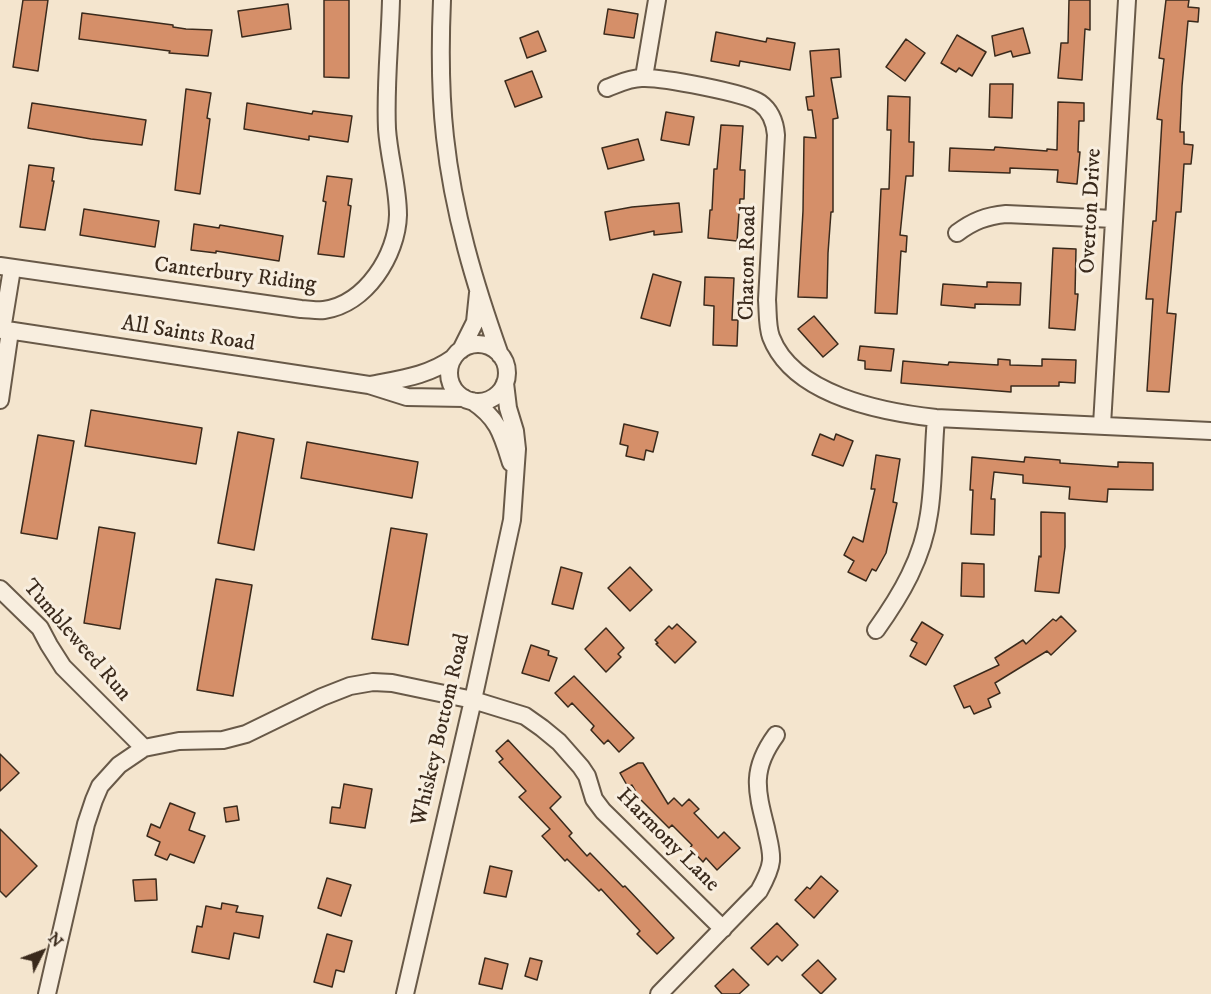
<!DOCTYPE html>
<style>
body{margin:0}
#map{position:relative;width:1211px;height:994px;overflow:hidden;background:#f4e5ce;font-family:"IM FELL DW Pica",serif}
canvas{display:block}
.north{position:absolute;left:12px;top:922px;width:60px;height:60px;-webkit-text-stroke:4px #f8eedf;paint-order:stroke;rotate:48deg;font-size:16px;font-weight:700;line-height:24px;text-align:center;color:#3a2a1c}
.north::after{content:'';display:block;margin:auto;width:21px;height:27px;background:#3a2a1c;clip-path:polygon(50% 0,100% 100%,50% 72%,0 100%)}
</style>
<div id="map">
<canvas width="1211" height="994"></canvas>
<div class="north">N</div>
</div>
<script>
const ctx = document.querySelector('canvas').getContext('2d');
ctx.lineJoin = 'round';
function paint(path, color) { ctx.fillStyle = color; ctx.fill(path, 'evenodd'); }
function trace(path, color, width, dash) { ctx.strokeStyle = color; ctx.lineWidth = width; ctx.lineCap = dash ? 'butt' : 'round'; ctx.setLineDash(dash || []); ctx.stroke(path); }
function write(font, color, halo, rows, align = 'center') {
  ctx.font = font + ' "IM FELL DW Pica",serif'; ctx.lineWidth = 6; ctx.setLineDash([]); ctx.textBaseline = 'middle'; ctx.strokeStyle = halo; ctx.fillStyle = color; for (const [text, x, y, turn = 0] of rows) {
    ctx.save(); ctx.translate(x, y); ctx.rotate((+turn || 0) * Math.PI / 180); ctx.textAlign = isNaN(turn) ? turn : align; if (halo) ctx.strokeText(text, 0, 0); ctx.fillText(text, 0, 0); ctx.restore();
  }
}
const building = new Path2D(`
 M23,0H48L38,71L13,67Z
 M324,0H349V78L324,77Z
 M1069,0H1090V30L1085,29L1082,80L1058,78L1061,43H1068Z
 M1166,0H1189L1188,7L1199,8L1198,22L1188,21L1182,86L1180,132H1184V144L1193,145L1191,164H1184L1181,212H1176L1171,270L1167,313L1176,314L1169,392L1147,391L1153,299H1146L1153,221H1156L1162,120L1157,119L1164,59L1159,58Z
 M288,4L291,29L242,37L238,11Z
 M608,9L638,14L634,38L604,34Z
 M82,13L173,25V27L186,29L212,30L208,56L169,53L170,51L79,39Z
 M1023,28L1030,53L1013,57L1011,51L995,56L992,36Z
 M538,31L546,51L527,58L520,38Z
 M716,32L766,42L767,38L795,43L790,70L740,61L739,66L711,61Z
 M957,35L986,52L972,76L959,68L956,72L941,63Z
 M906,39L925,53L905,81L886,67Z
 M839,49L841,77L831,78L838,118L833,119V212H831L828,253L827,298L798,297L803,211L804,137L816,138L812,110H808L806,97L814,96L810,51Z
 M532,71L542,97L515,107L505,81Z
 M990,84H1013L1012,118L989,117Z
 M186,89L211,93L207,118L210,119L200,194L175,190Z
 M888,96L910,97L909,142H914L913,176H906L900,235L907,236L906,252L901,251L897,314L875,313L881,189H889L891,130H887Z
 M1058,102L1084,103V121H1079L1078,152H1080L1077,184L1057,182L1058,170L1010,168V173L949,171L950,148L994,150L995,147L1047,151V149L1057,150Z
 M32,103L146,120L142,145L91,139L28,128Z
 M247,103L312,114L313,111L352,116L348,142L309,136V140L244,129Z
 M666,112L694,117L689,145L661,140Z
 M721,125L743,126L740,170H745L744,199H740L737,241L708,238L710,210H712L714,169H717Z
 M638,139L644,160L608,169L602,148Z
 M29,165L54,168L52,181H54L45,230L20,227Z
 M327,176L352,179L348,205L351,206L344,257L318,254L326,202L323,201Z
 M679,203L682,232L654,235V231L610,240L605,212L632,207Z
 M84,209L159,221L155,247L80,235Z
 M194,224L219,228L220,225L283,236L279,261L216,251V253L191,250Z
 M1053,248L1076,249L1075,294H1078L1075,330L1049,328Z
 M653,274L681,282L670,326L641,318Z
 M705,277L734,278L732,320H738L737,346L713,345L714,306L704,305Z
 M987,282L1021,283L1020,305L975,304V308L941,305L943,284L987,287Z
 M814,316L838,344L823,357L798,329Z
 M860,346L894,349L891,371L865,369V361L858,360Z
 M998,359L1010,360V365L1042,366V359L1076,360L1075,383L1059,382V386H1011V392L901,383L903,361L948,365L949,362L998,365Z
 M91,410L202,428L196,464L85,446Z
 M624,424L658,432L653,452L646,450L644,460L626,456L628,446L620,444Z
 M238,432L274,439L254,550L218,543Z
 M820,434L834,440L836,434L853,441L843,466L812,455Z
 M38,435L74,441L57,539L21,533Z
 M307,442L418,462L412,498L301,478Z
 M876,455L900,459L893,502L897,503L886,553L876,571L872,569L866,581L848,572L854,561L844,555L853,537L863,542L875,489H871Z
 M972,457L1024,462L1025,457L1060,460V463L1118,467V462L1153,463V490L1108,489L1107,502L1069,499L1070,487L1023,483V475L994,472L991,499H995L994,535L971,534L973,490H970Z
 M1041,512L1065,513V547L1059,593L1035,591L1039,556L1041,557Z
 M99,527L135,533L120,629L84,623Z
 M391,528L427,534L408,645L372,639Z
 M962,563L984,564V597L961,596Z
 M561,567L582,573L573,609L552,604Z
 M630,567L652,590L630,611L608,588Z
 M216,579L252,585L233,696L197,690Z
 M1061,616L1076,631L1051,655L1047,651L995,683L1000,693L988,699L991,707L974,714L970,706L964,708L954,686L999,665L995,658L1023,640L1026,644L1053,619L1056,621Z
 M922,622L943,635L926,665L910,656L917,643L911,640Z
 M677,624L696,642L675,663L656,644L658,643L655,640L669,626L672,629Z
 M606,628L624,648L618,654L621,657L606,672L585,649Z
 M531,645L549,651L548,655L557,658L549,681L522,673Z
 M574,676L634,738L619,752L608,740L604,744L591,730L594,726L572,703L568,707L555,693Z
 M508,740L561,797L550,808L572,833L569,836L587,856L590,853L623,887L625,886L674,938L657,954L637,934L640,931L601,889L599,891L567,859L565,861L542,836L550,829L519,797L526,791L499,762L503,759L496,751Z
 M0,754L19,773L0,791Z
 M638,763H643L668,804L674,798L682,806L689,799L699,809L694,813L718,838L724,832L740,848L717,870L706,858L703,862L690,848L692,845L672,825L669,828L640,799L632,785L628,787L620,773Z
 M344,784L372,789L365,828L330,823L332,807L340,808Z
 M170,803L195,813L189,830L205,836L194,863L170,854L167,860L155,855L160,842L147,836L151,824L160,828Z
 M237,806L239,820L226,822L224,808Z
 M0,829L37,866L6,897L0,891Z
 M490,866L512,871L506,897L484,893Z
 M821,876L838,891L814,918L795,900L807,887L810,889Z
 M327,878L351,885L341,916L318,908Z
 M156,879L157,900L135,901L133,880Z
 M222,903L238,906L236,912L263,916L259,938L234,933L229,959L192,952L197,926L202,927L206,906L221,909Z
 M777,923L798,945L782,961L777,956L768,965L751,948Z
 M327,934L352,941L344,972L336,970L332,987L314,982Z
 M485,958L508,964L502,989L479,984Z
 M530,958L542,961L537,980L525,976Z
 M818,960L836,979L821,994L802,975Z
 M733,969L749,985L739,994H722L715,986Z`);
paint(building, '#d58f69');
trace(building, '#3a2a1c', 1.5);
const minor = new Path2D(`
 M442,0C440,46 440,92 445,137C453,212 475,285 500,355
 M644,77L657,0
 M607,88C618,84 629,78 642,78C661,77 746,93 760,103C771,111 775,122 776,135L767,300C768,312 767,326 771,337C793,395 882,412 936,418L1211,431
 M957,233C973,221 986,216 1006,214L1114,219
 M0,266L301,309C308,309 317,311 324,310C366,304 397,255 398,215C398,186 389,158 387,129C385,86 390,42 391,0
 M0,329L369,385L407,397L464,398
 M2,330L12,269
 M449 373a29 29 0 1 1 58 0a29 29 0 1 1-58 0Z
 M461,350L475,322L478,293
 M370,385C400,379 428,376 453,358
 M0,400L10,331
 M472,401C498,418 502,434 511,463
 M1102,425L1127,0
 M0,589L40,628L49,645L63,667L144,748
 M876,630C901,595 923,558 929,514C934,483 933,450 936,418
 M47,994L86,824L94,800L100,786L119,765L144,748L179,741L223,740L246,734L322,697L350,686L373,682L392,683L473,700L525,716L542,728L559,742L581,767L587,776L594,799L603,811L723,929
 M405,994L473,700L512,520L517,449L515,431L508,408L505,383
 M659,994L759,891C764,882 770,871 771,861C772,850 768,839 766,828C756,789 751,769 776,735`);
trace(minor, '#685948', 20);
trace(minor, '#f8eedf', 16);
write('22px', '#3a2a1c', '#f8eedf', [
 ["Overton Drive",1092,211,-87],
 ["Chaton Road",749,263,-89],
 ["Canterbury Riding",235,276,7],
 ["All Saints Road",188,335,9],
 ["Tumbleweed Run",76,641,49],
 ["Whiskey Bottom Road",442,730,-77],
 ["Harmony Lane",667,841,45]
]);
</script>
